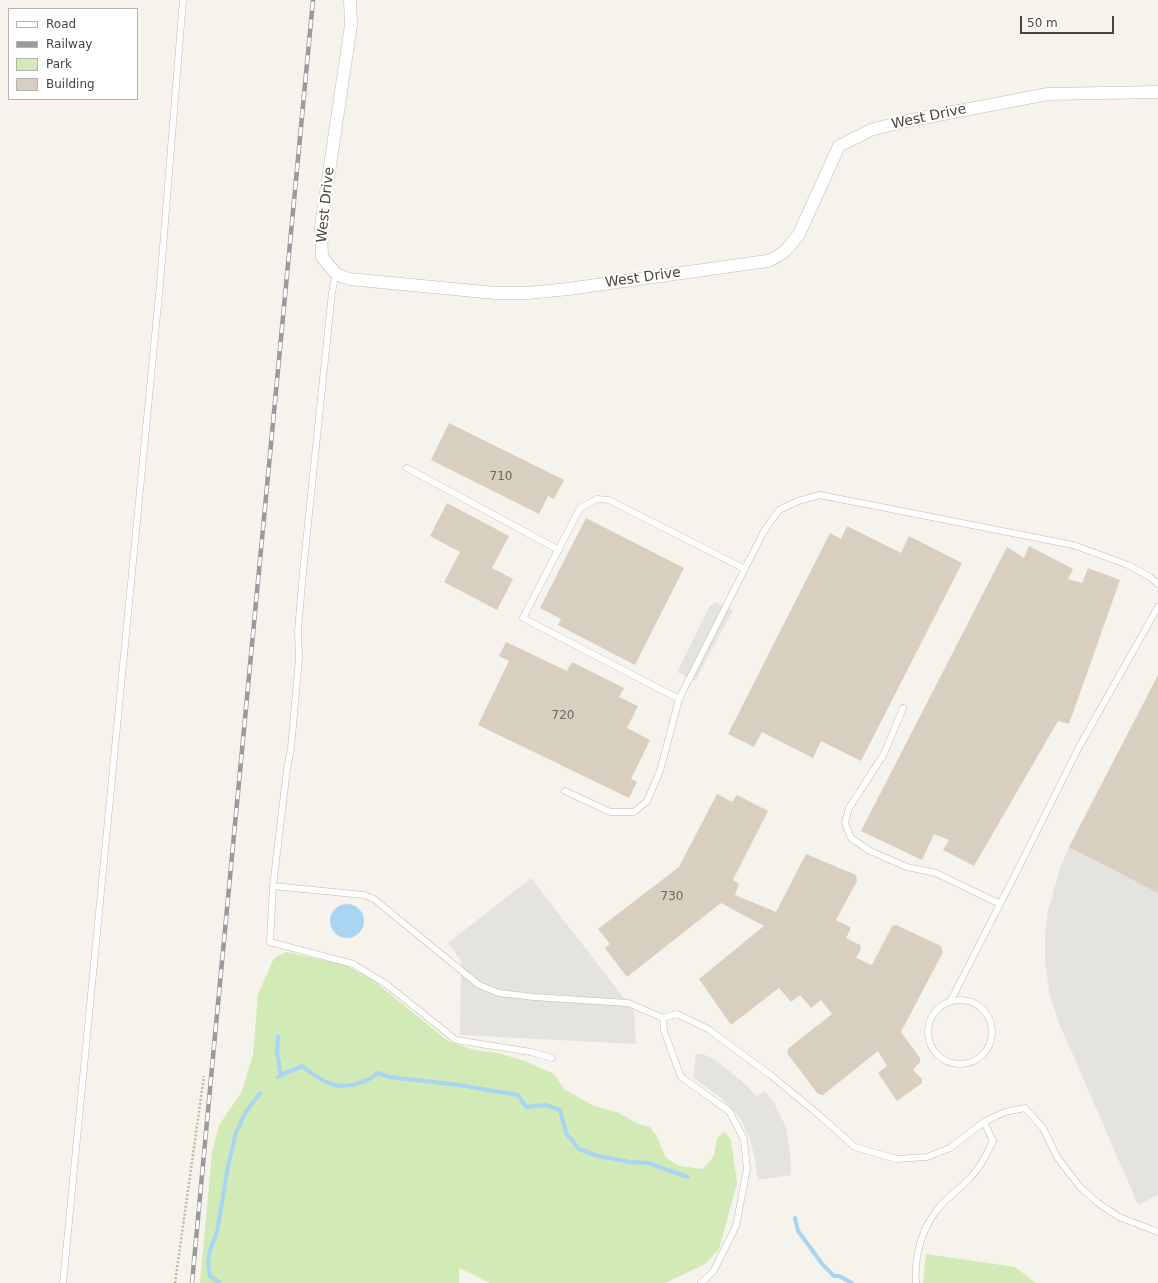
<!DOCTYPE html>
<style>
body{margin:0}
#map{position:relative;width:1158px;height:1283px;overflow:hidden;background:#f6f3ec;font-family:"DejaVu Sans",sans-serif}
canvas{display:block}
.legend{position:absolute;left:8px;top:8px;width:130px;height:92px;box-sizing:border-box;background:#fff;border:1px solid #b7b4b0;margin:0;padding:5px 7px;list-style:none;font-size:12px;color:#4b4439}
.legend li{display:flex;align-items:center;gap:8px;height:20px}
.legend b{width:20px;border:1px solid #b7b4b0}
.scale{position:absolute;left:1020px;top:16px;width:94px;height:18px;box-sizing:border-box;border:2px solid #4b4439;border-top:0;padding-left:5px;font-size:12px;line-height:14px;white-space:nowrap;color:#4b4439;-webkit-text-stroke:3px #fff;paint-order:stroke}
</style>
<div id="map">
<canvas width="1158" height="1283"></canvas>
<ul class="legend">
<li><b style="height:5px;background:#fff"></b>Road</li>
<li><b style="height:5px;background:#9a9a9a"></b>Railway</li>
<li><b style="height:11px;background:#d2eab5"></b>Park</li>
<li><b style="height:11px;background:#d8cfc1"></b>Building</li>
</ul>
<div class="scale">50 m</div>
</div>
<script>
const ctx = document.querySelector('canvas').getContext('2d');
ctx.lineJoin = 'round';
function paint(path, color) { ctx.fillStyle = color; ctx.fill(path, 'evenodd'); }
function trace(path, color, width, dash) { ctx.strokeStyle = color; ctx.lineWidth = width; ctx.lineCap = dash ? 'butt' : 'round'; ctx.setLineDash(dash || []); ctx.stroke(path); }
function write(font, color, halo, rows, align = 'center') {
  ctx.font = font + ' "DejaVu Sans",sans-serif'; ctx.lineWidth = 4; ctx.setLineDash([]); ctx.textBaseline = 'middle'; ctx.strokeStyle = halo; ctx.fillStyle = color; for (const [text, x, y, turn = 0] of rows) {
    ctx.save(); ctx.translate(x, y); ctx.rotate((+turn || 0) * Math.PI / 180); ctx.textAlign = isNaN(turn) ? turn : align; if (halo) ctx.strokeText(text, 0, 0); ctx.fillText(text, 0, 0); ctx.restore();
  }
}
paint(new Path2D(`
 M286,952L346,965L374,981L448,1041L474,1050L498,1053L525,1061L554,1074L564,1089L594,1106L619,1113L638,1124L650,1127L656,1135L666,1158L680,1166L703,1169L714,1156L717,1138L725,1132L731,1140L737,1183L719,1249L705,1264L665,1283H490L459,1268V1283H200L212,1152L219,1125L241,1093L253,1055L258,994L274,958Z
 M926,1254L1015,1267L1036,1283H923Z`), '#d2eab5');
paint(new Path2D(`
 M714,602L733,610L695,681L677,672L710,605H712Z
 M1069,847L1158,893V1195L1138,1205L1057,1018L1049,992L1045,959V934L1048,911L1060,868Z
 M531,878L634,1011L636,1044L460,1035L461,961L448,943Z
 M696,1054H703L717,1061L737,1077L757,1096L765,1091L774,1103L786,1127L790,1151L791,1175L758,1180L755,1160L750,1139L740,1118L721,1098L693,1077Z`), '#e5e3e0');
paint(new Path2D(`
 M330 921a17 17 0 1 1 34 0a17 17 0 1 1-34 0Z`), '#a9d4f2');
trace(new Path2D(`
 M278,1036L277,1052L281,1075
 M278,1077C286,1071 294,1071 302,1066C310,1072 321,1081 331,1084C347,1089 366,1083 378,1073L389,1077L459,1085L518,1095L526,1107L546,1105L560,1110L566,1133L579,1149L598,1156L630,1162L648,1163L688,1177
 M795,1218L798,1231L823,1265L834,1276H839L852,1283
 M220,1283L210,1276L208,1263L210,1250L217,1232L228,1166L236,1133L245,1113L260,1093`), '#a9d4f2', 4);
paint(new Path2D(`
 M449,423L564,480L554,499L548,496L539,514L431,460Z
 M447,503L509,536L492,568L513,579L497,610L444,582L460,552L430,536Z
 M586,518L684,568L635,665L558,625L561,619L540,608Z
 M847,526L901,553L909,536L962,563L861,761L821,741L813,758L762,732L754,747L728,734L830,533L841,539Z
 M1029,546L1073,569L1068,579L1082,583L1088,568L1120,580L1069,724L1058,721L974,866L943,850L949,840L934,834L922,860L861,831L1007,547L1024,558Z
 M506,642L567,671L572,662L624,688L619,697L638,706L627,728L650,740L631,779L637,782L629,798L478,725L509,661L499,656Z
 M1158,675V893L1069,847Z
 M717,794L732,802L737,795L768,811L733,880L739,884L735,895L776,912L806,854L856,875L857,881L836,920L850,927V930L846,938L860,945L861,949L856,958L872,965L892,926L896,925L941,946L943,952L901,1032L920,1058V1062L913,1070L922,1079V1083L897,1101L878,1073L887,1066L878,1051L823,1095L818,1094L787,1053L789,1048L832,1014L821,1000L811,1008L800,995L791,1002L779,988L731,1025L699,979L764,926L721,903L627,977L605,948L610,944L598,929L679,867Z`), '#d8cfc1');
const lane = new Path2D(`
 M336,274L332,292L303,572L298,631L299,658L291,748L287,769L273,886L270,942L353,964L386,984L456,1040L531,1052L552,1058
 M407,468L559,550
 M745,569L609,500L597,499L580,508L523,618L679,699L764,531L779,510L798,501L820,495L1073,545L1128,565L1150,577L1158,584
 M903,708L884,754L849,808L845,823L851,838L870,851L907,867L936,873L1000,904
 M565,791L610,812H634L647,801L660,771L679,699
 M273,886L364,895L374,899L479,985L499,993L534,997L628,1003L663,1018
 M928 1032a32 32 0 1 1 64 0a32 32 0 1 1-64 0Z
 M950,1002L1022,861L1079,747L1158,607
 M63,1283L160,284L183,0
 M701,1283L713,1272L736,1226L747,1169L744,1139L729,1111L681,1077L664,1031L663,1018L677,1014L708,1029L773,1077L819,1115L855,1147L896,1159L927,1157L950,1148L984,1122L1005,1112L1025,1108L1043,1128L1057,1157L1080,1187L1098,1203L1119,1217L1158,1232
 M916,1283C914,1258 921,1230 937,1210C946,1198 960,1189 970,1178C980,1168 987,1154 993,1141L984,1122`);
const street = new Path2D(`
 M350,0L351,25L321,226L322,257L336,274L349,279L495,293H528L568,289L767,261C784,255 788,248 799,234L839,146L871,130L901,122L1048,94L1158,92`);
trace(lane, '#c2bbae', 7);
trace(street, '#c2bbae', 13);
trace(new Path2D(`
 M175,1283L204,1076`), '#c4b79f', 2.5, [2, 2]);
trace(lane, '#fff', 6);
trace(street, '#fff', 12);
const rail = new Path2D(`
 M192,1283L214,1046L313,0`);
trace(rail, '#9a9a9a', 4.5);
trace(rail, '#fff', 3, [9]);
write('12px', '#6e675b', null, [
 ["710",501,477],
 ["720",563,716],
 ["730",672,897]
]);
write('14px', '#4b4439', '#fff', [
 ["West Drive",929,117,-12],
 ["West Drive",326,205,-84],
 ["West Drive",643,278,-8]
]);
</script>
